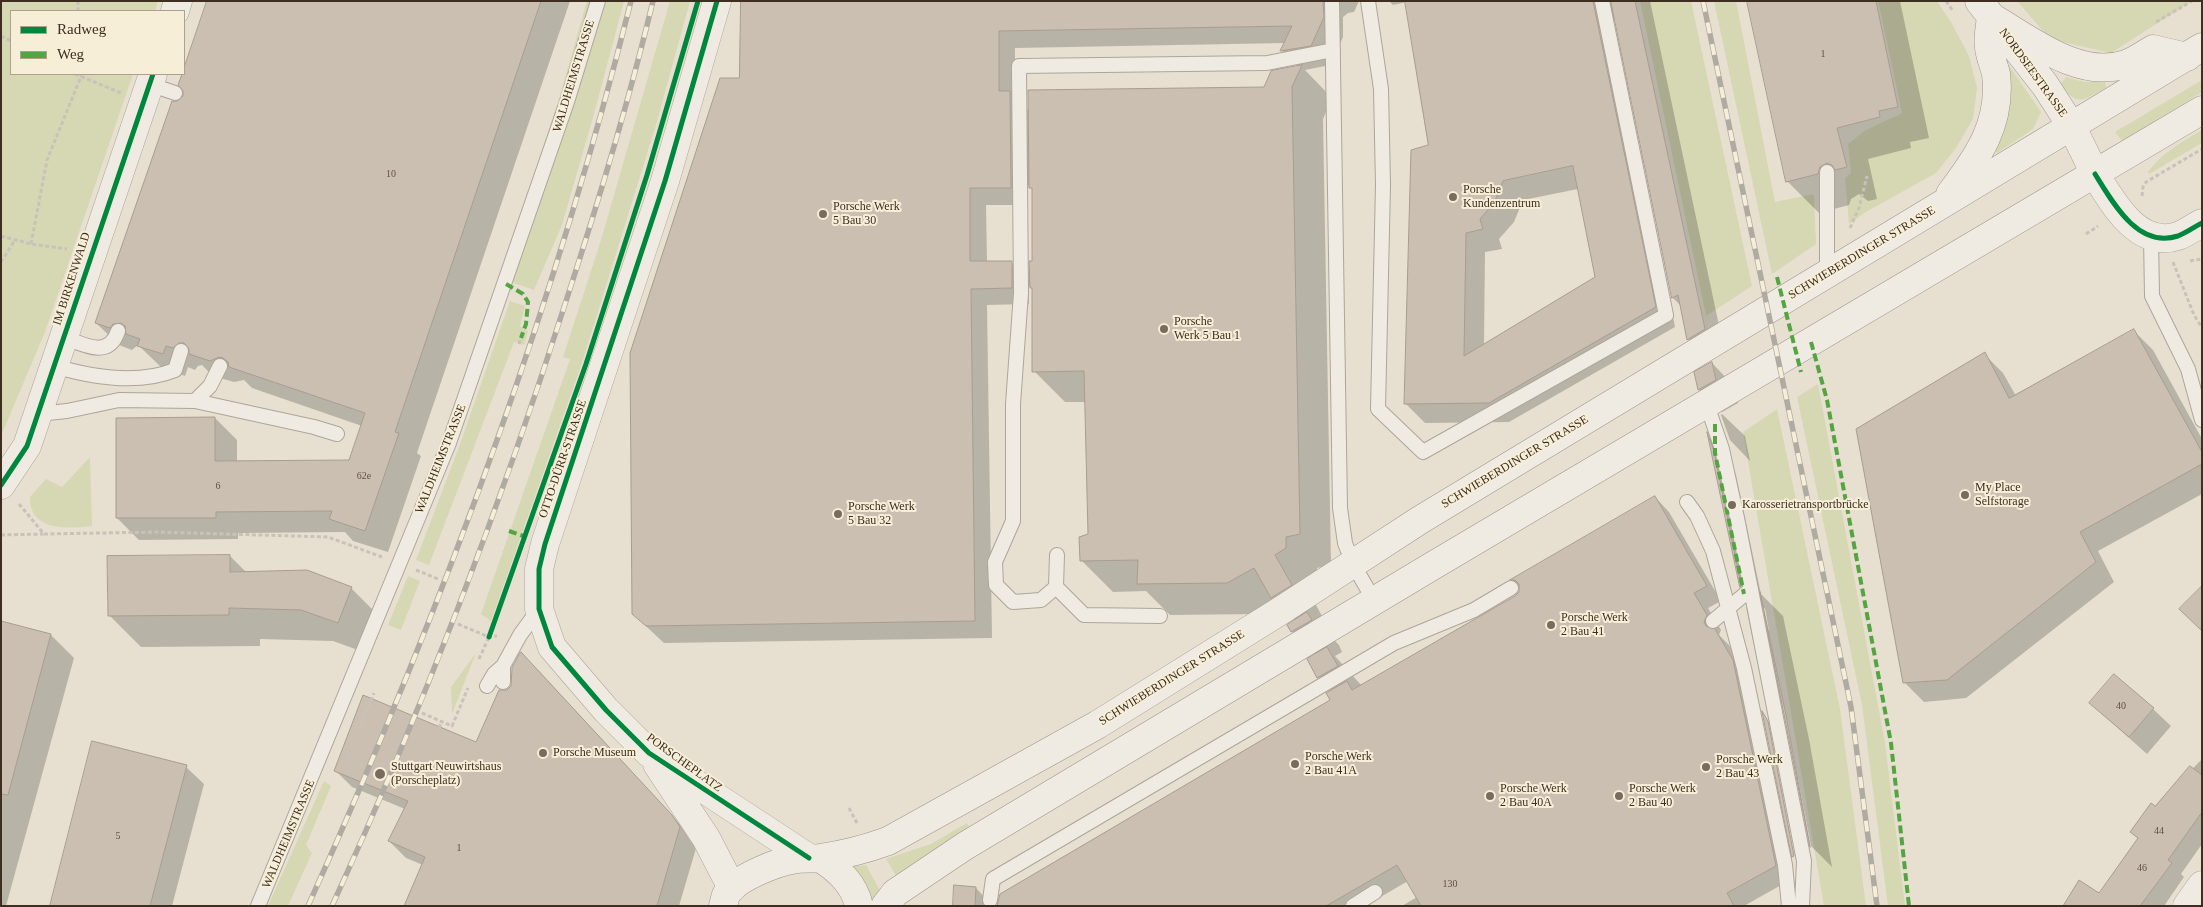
<!DOCTYPE html>
<meta charset="utf-8">
<style>
body{margin:0}
#map{position:relative;width:2203px;height:907px;overflow:hidden;background:#e7e0d1;font-family:Georgia,serif}
canvas{display:block}
.frame{position:absolute;inset:0;border:2px solid #3d2e20;pointer-events:none}
.legend{position:absolute;left:10px;top:10px;width:175px;height:65px;box-sizing:border-box;background:#f7eed8;border:1px solid #ada18e;margin:0;padding:6px 9px;list-style:none;font-size:15px;color:#3d2e20}
.legend li{display:flex;align-items:center;gap:10px;height:25px}
.legend b{width:25px;border:1px solid #ada18e}
</style>
<div id="map">
<canvas width="2203" height="907"></canvas>
<div class="frame"></div>
<ul class="legend">
<li><b style="height:6px;background:#00873e"></b>Radweg</li>
<li><b style="height:6px;background:#54a441"></b>Weg</li>
</ul>
</div>
<script>
const ctx = document.querySelector('canvas').getContext('2d');
ctx.lineJoin = 'round';
function paint(path, color) { ctx.fillStyle = color; ctx.fill(path, 'evenodd'); }
function trace(path, color, width, dash) { ctx.strokeStyle = color; ctx.lineWidth = width; ctx.lineCap = dash ? 'butt' : 'round'; ctx.setLineDash(dash || []); ctx.stroke(path); }
function write(font, color, halo, rows, align = 'center') {
  ctx.font = font + ' Georgia,serif'; ctx.lineWidth = 4; ctx.setLineDash([]); ctx.textBaseline = 'middle'; ctx.strokeStyle = halo; ctx.fillStyle = color; for (const [text, x, y, turn = 0] of rows) {
    ctx.save(); ctx.translate(x, y); ctx.rotate((+turn || 0) * Math.PI / 180); ctx.textAlign = isNaN(turn) ? turn : align; if (halo) ctx.strokeText(text, 0, 0); ctx.fillText(text, 0, 0); ctx.restore();
  }
}
paint(new Path2D(`
 M1,1H158L155,11H11V74H133L45,332L1,436Z
 M587,1H624L594,114L562,225L534,290L514,283L503,269L561,92Z
 M670,1H690L656,125L582,363L491,621L481,614L570,359L563,357L601,240Z
 M1640,1H1691L1752,286L1706,316Z
 M1714,1H1736L1775,202L1814,194L1816,244L1772,274Z
 M1878,1H1937L1951,22L1969,56L1977,88L1973,119L1956,148L1936,173L1866,212L1849,224L1845,178L1851,173L1848,144L1864,131L1902,113Z
 M2017,1H2192L2111,53L2050,39Z
 M2007,63L2041,112L2033,129L1997,153L1994,149L2002,68Z
 M2066,77L2084,82L2105,81L2106,88C2082,100 2081,107 2059,86Z
 M2202,80V92L2122,141L2115,132Z
 M2202,130V143L2149,174L2148,172C2162,153 2181,142 2202,130Z
 M510,301L525,306L520,326L528,331L524,345L514,342L429,565L416,560L459,447Z
 M1818,384L1885,743L1905,906H1888L1862,705L1797,397Z
 M1777,409L1840,709L1866,906H1824L1743,432Z
 M90,457L92,526C67,529 29,531 30,497L46,479L62,487Z
 M408,576L420,581L401,630L388,625Z
 M476,653L452,714L451,687Z
 M324,781L331,786L306,845L312,853L288,906H268Z
 M967,823L970,829L898,879L886,859L931,844Z
 M866,865L883,896L874,906L851,867Z`), '#d6d7b3');
paint(new Path2D(`
 M208,1H570L417,453L421,456L388,552L353,541L345,532L238,533V539L139,540L117,518L215,418L237,440V462L350,461L362,426L252,388L244,380L234,382L213,376L202,365L198,366L195,370L188,367L185,376L161,367L138,345L132,350L119,345L96,323L178,103L184,97L185,90L179,84Z
 M742,1H1359L1354,12L1348,13L1343,17V37L1330,65L1305,70L1332,98L1323,119L1331,565L1317,568V579L1306,587L1322,616L1315,621L1339,645L1342,652L1335,656L1362,686L1516,597L1520,592V588L1512,580L1655,497L1669,512L1721,601L1708,608L1721,630L1719,635L1729,645L1747,676L1790,880L1744,906H1402L1417,897L1408,881L1365,906H998L1332,701V691L1318,677L1316,655L1292,632L1289,626L1296,621L1278,603L1259,614L1170,615L1146,591L1113,592L1081,560L1089,535L1086,402H1065L1034,371V290L1028,285L1029,304L987,305L992,638L664,643L633,614L741,79ZM1286,43L1282,51L1298,67L1265,88L1029,111L1015,97V48ZM1028,185L1034,191V263L1031,282L1011,263L987,262L986,205H1028Z
 M1389,1H1650L1724,349L1708,359L1688,339L1681,306L1673,298L1615,16L1613,23L1675,327L1509,422L1425,423L1405,403L1430,146L1407,2L1393,5ZM1578,189L1596,278L1484,346L1485,252L1502,249L1499,239L1514,222L1523,200Z
 M1748,1H1900L1929,138L1910,142L1911,148L1868,159L1877,199L1868,201L1859,194L1851,199L1849,205L1819,213L1788,182Z
 M2134,331L2153,350L2202,439V494L2098,551L2114,582L1966,698L1924,702L1904,682L1984,354L2003,373L2016,396Z
 M1712,363L1734,386L1738,403L1722,412L1699,390L1696,373Z
 M1722,414L1745,436L1750,461L1730,440L1721,415Z
 M1709,435L1729,456L1736,475L1761,594L1783,616L1809,739L1832,867L1811,846L1784,706L1762,684L1746,607L1769,631L1765,608L1764,609L1741,586Z
 M230,556L247,573L351,588L383,620L369,654L333,641L260,639V646L141,647L110,616Z
 M1,622L51,635L74,658L6,906H1Z
 M538,670L689,834L697,845L679,906H405L423,865L406,858L389,841L405,809L352,787L335,770L477,744L507,691Z
 M2090,703L2153,709L2171,726L2147,754Z
 M2202,759V844L2181,874L2184,877L2164,906H2065L2099,895L2139,839L2131,832Z
 M186,767L204,784L172,906H51Z
 M976,888L990,903V906H954Z`), '#0003');
const building = new Path2D(`
 M207,1H541L395,432L399,433L365,531L329,519L332,511L216,512V518H116V418L215,417V461L349,460L365,413L229,367L228,362L223,358L219,357L210,361L189,354V349L184,343H179L173,348L166,346L163,354L137,346L140,339L126,334L125,326L121,323L113,324L110,328L95,323L172,101H177L183,96V91L178,85L182,74H184V68Z
 M741,1H1323L1324,17L1311,46L1280,51L1292,26L999,31V91H1010L1011,188H970V261H1012V288L971,289L975,621L646,626L632,614L630,353L720,78H739Z
 M1405,1H1593L1656,307L1489,403L1404,404L1411,150L1428,145ZM1573,166L1595,277L1464,356L1466,233L1483,229L1480,219L1494,203L1503,181Z
 M1611,1H1635L1705,329L1687,340L1678,295L1672,298Z
 M1747,1H1876L1898,107L1879,111L1880,117L1837,128L1847,167L1835,170L1832,165L1827,163L1820,167L1818,174L1786,182Z
 M1302,65L1292,87L1300,534L1286,537V548L1275,555L1292,585L1271,598L1254,568L1227,583L1137,584L1138,560L1080,561L1079,537L1088,534L1084,371L1032,372V288H1030L1029,261H1032V188H1029L1028,90L1264,87L1271,71Z
 M2134,329L2202,452V464L2080,532L2096,562L1947,680L1903,683L1856,429L1985,352L2009,398Z
 M1712,362L1716,380L1698,390L1694,372Z
 M1707,432L1714,451L1728,520L1741,586L1740,587Z
 M1655,496L1707,586L1694,593L1707,615L1704,622L1706,626L1715,629L1733,660L1776,866L1727,893L1734,906H1421L1397,865L1326,906H997L1000,894L1330,700L1326,693L1347,681L1352,690L1515,596L1519,592V584L1515,580H1510Z
 M230,555V572L307,570L352,587L338,623L301,610L229,608V615L108,616L107,556Z
 M2202,586V631L2179,609Z
 M1760,592L1786,715L1810,847Z
 M1307,612L1312,620L1291,632L1287,625Z
 M1,621L51,634L8,795L1,794Z
 M1327,647L1338,666L1317,678L1307,659Z
 M521,652L672,815L680,827L657,906H404L425,857L388,841L408,801L334,771L363,695L476,742L499,690H507L511,686L512,668Z
 M2114,674L2154,708L2129,737L2089,703Z
 M1762,711L1768,721L1794,856L1792,857Z
 M92,741L187,765L150,906H50Z
 M2190,766L2202,775V812L2168,860L2172,863L2140,906H2063L2079,880L2099,893L2138,838L2130,832L2151,803L2155,806Z
 M954,885L976,887L975,906H953Z`);
paint(building, '#cbbfb2');
trace(building, '#a89c90', 1);
const lane = new Path2D(`
 M1332,1L1340,508L1345,543L1353,564L1375,602
 M1368,1L1381,89L1383,185L1378,409L1423,452L1666,315L1602,1
 M149,84L175,93
 M1827,172V274
 M2151,236L2152,296L2188,369L2202,420
 M64,337C84,345 109,359 118,331
 M54,366C91,377 138,385 175,370L181,351
 M195,401L210,386L220,366
 M1707,405L1722,449L1737,518L1804,861L1802,906
 M38,414L67,411L119,400L195,401L314,427L337,434
 M1687,502L1697,516L1713,551L1744,668L1785,865L1789,906
 M1057,555L1056,587L1041,600L1013,602L996,585L995,562L1013,521V404L1021,293L1019,66L1267,63L1333,50
 M1056,587L1084,615L1160,616
 M1713,621L1751,589
 M503,682V666L520,635L539,609
 M487,686L494,674L503,666
 M990,900L993,879L1394,643L1474,610L1511,588
 M258,906L449,443L567,102L598,1
 M1353,906L1375,892`);
const street = new Path2D(`
 M717,1L665,181L545,544L539,569V609L552,647L606,710L649,753L809,858
 M175,11L178,1
 M2095,174C2113,203 2138,249 2178,236C2186,233 2194,227 2202,223
 M1,485L27,446L153,74
 M657,764L706,838L732,888
 M2187,906L2202,885`);
const secondary = new Path2D(`
 M1979,1L2045,85L2072,127L2095,174
 M1991,17C2030,39 2079,80 2126,64C2135,61 2145,54 2153,49L2187,57
 M1950,194C1978,157 2002,123 1996,74C1994,65 1990,57 1989,48C1987,38 1990,27 1991,17
 M820,858C839,870 854,884 859,906
 M723,906C724,902 725,898 726,895C735,878 779,861 797,859C805,858 813,859 820,858C843,855 866,849 888,841L1097,725L1277,613L1420,520L2202,47
 M885,906L895,893L965,846L1434,565L2202,110`);
trace(lane, '#ada599', 16);
trace(street, '#ada599', 29);
trace(secondary, '#9c958a', 29);
trace(new Path2D(`
 M78,1V11
 M1946,1L1953,11
 M2156,22L2192,1
 M1,36L11,41
 M75,74L121,93
 M2142,196L2143,187L2146,182L2202,149
 M1850,228L1859,208L1867,176
 M2086,234L2098,226
 M1,236L31,244L67,249
 M31,244L47,160L82,74
 M2190,261L2202,259
 M1,262L15,240
 M2173,262L2194,315L2202,328
 M519,344L521,338
 M19,504L44,534L157,532L328,537L382,557
 M1,535L43,534
 M416,570L438,579
 M458,624L489,637L497,636
 M479,659L489,637
 M422,713L452,726L468,688
 M361,725L374,693
 M439,728L442,721
 M349,753L347,759L363,766
 M849,808L857,823`), '#c8c2b9', 3, [4, 2.5]);
trace(lane, '#efebe3', 14);
trace(street, '#efebe3', 28);
trace(secondary, '#efebe3', 28);
const rail = new Path2D(`
 M1703,1L1851,707L1877,906
 M308,906C440,614 553,312 631,1
 M332,906C423,708 501,505 567,298C599,200 629,101 653,1`);
trace(rail, '#afaaa2', 5.5);
trace(rail, '#f7eed8', 4, [11]);
trace(new Path2D(`
 M1777,277L1801,372
 M506,284L523,294L528,302L526,324L521,338
 M1811,342L1827,400L1891,743L1909,906
 M1715,424V453L1744,594
 M509,531L526,537`), '#54a441', 4, [8, 4]);
trace(new Path2D(`
 M717,1L665,181L545,544L539,569V609L552,647L606,710L649,753L809,858
 M2095,174C2113,203 2138,249 2178,236C2186,233 2194,227 2202,223
 M1,485L27,446L153,74
 M489,637L586,364L647,175L698,1`), '#00873e', 5);
for (const [x, y, r, color] of [
 [1453,197,5,"#786c5e"],
 [823,214,5,"#786c5e"],
 [1164,329,5,"#786c5e"],
 [1965,495,5,"#786c5e"],
 [1732,505,5,"#786c5e"],
 [838,514,5,"#786c5e"],
 [1551,625,5,"#786c5e"],
 [543,753,5,"#786c5e"],
 [1295,764,5,"#786c5e"],
 [1706,767,5,"#786c5e"],
 [380,774,6,"#786c5e"],
 [1490,796,5,"#786c5e"],
 [1619,796,5,"#786c5e"]
]) { const dot = new Path2D(); dot.arc(x, y, r, 0, 2 * Math.PI); ctx.fillStyle = color; ctx.fill(dot); trace(dot, '#f7eed8', 2); }
write('10px', '#605244', null, [
 ["1",1823,54],
 ["10",391,174],
 ["62e",364,476],
 ["6",218,486],
 ["40",2121,706],
 ["44",2159,831],
 ["5",118,836],
 ["1",459,848],
 ["46",2142,868],
 ["130",1450,884]
]);
write('12px', '#3d2e20', '#f7eed8', [
 ["NORDSEESTRASSE",2033,73,54],
 ["WALDHEIMSTRASSE",574,76,-73],
 ["SCHWIEBERDINGER STRASSE",1862,253,-31],
 ["IM BIRKENWALD",72,279,-72],
 ["WALDHEIMSTRASSE",441,459,-68],
 ["OTTO-DÜRR-STRASSE",563,459,-71],
 ["SCHWIEBERDINGER STRASSE",1515,462,-31],
 ["SCHWIEBERDINGER STRASSE",1172,678,-32],
 ["PORSCHEPLATZ",684,763,36],
 ["WALDHEIMSTRASSE",289,834,-67]
]);
write('12px', '#3d2e20', '#f7eed8', [
 ["Porsche",1463,190],
 ["Kundenzentrum",1463,204],
 ["Porsche Werk",833,207],
 ["5 Bau 30",833,221],
 ["Porsche",1174,322],
 ["Werk 5 Bau 1",1174,336],
 ["My Place",1975,488],
 ["Selfstorage",1975,502],
 ["Karosserietransportbrücke",1742,505],
 ["Porsche Werk",848,507],
 ["5 Bau 32",848,521],
 ["Porsche Werk",1561,618],
 ["2 Bau 41",1561,632],
 ["Porsche Museum",553,753],
 ["Porsche Werk",1305,757],
 ["2 Bau 41A",1305,771],
 ["Porsche Werk",1716,760],
 ["2 Bau 43",1716,774],
 ["Stuttgart Neuwirtshaus",391,767],
 ["(Porscheplatz)",391,781],
 ["Porsche Werk",1500,789],
 ["2 Bau 40A",1500,803],
 ["Porsche Werk",1629,789],
 ["2 Bau 40",1629,803]
], 'left');
</script>
